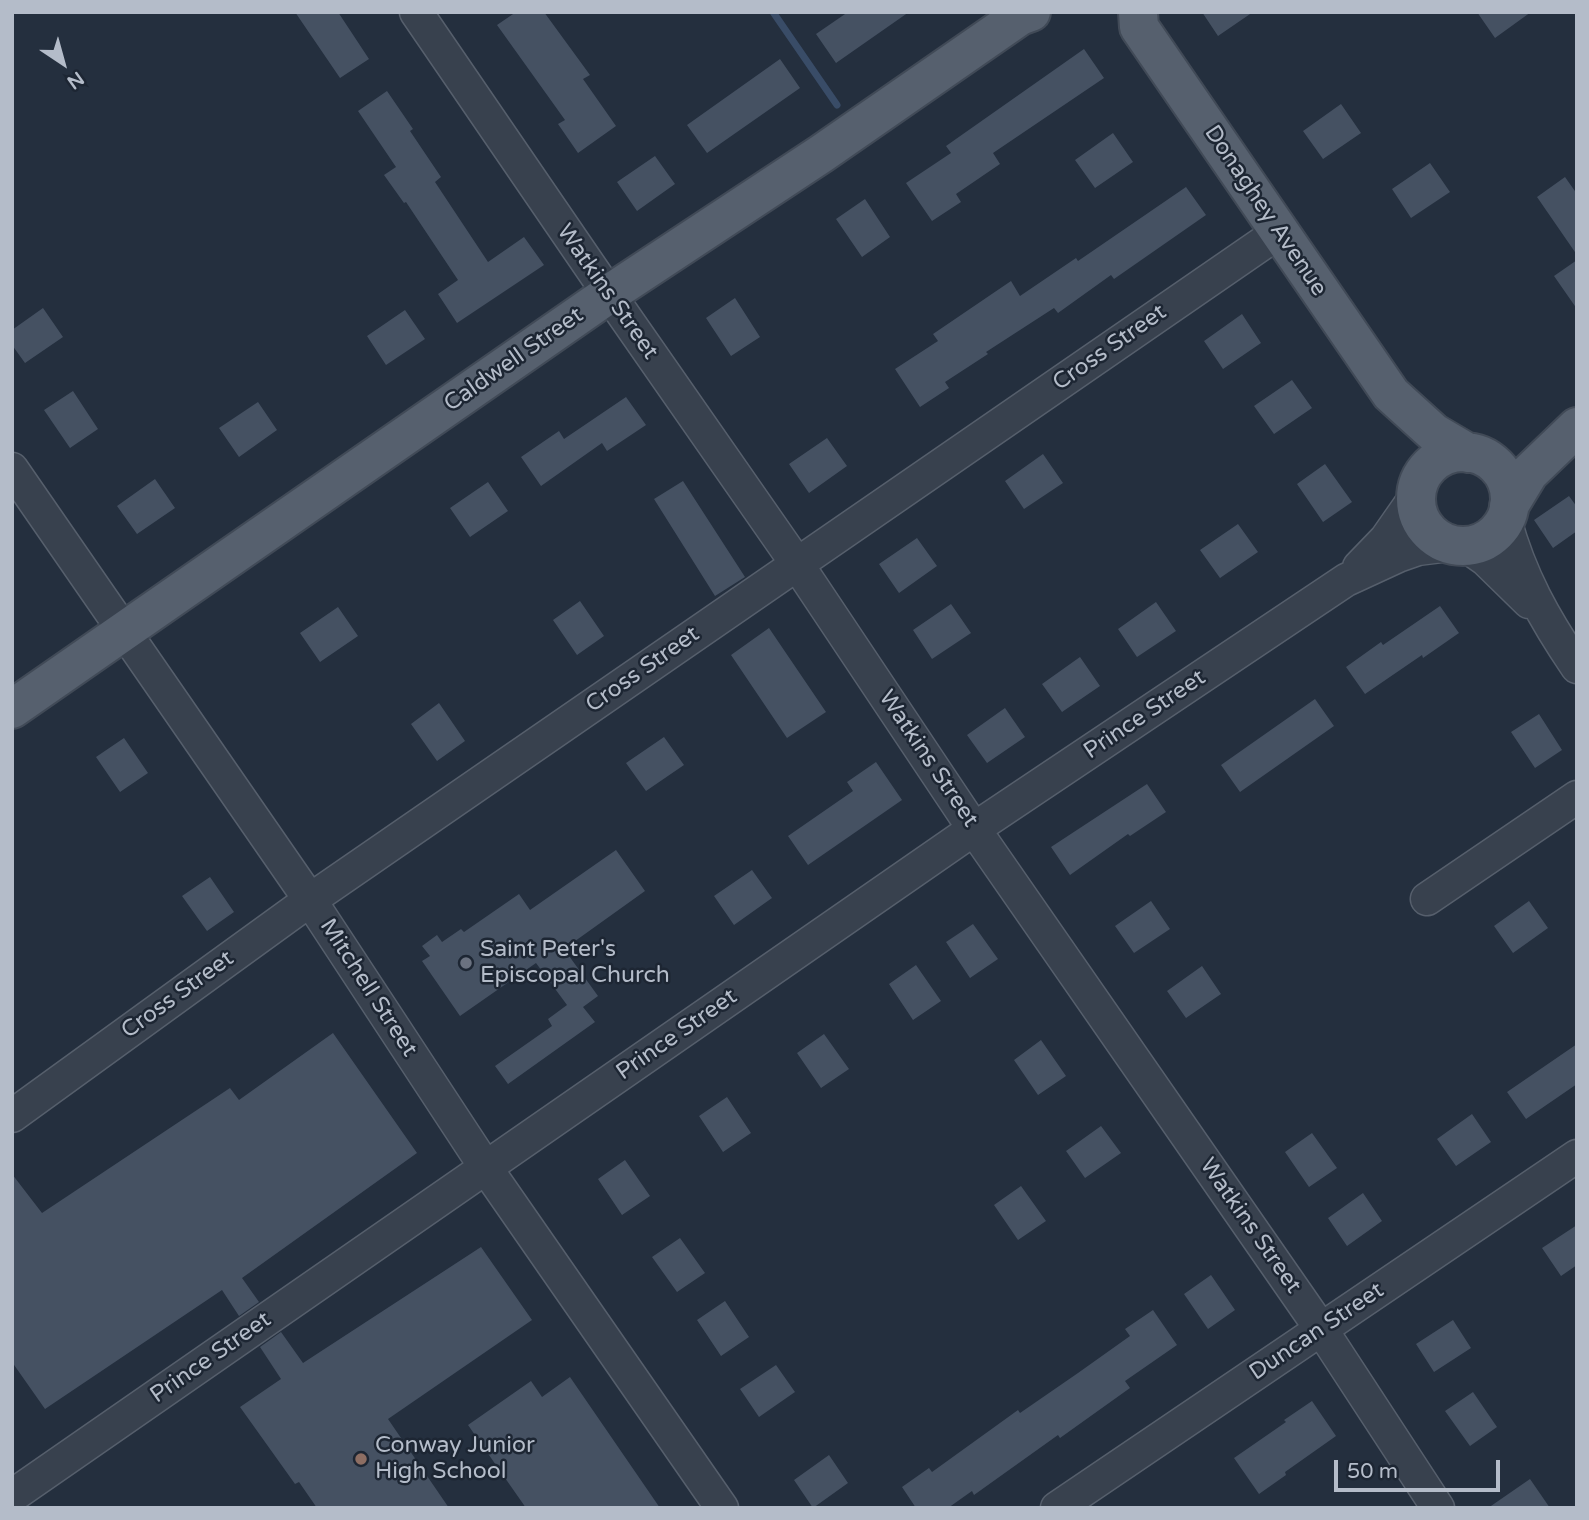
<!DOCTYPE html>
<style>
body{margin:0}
#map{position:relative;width:1589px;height:1520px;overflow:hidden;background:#242f3e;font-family:"Varela Round",sans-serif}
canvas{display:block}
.frame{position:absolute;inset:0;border:14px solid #b4bcc9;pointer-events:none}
.north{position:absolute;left:28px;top:28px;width:70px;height:70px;-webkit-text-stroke:5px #1d2633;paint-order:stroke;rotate:144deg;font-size:19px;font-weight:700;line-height:28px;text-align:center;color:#b4bcc9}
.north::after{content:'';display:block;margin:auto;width:24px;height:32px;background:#b4bcc9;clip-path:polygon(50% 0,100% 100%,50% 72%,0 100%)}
.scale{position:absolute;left:1334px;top:1460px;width:166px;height:32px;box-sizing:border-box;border:4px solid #b4bcc9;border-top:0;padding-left:9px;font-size:21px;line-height:24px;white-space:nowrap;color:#b4bcc9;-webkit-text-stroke:5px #1d2633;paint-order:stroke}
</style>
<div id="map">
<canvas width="1589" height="1520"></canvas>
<div class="frame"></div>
<div class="north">N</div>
<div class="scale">50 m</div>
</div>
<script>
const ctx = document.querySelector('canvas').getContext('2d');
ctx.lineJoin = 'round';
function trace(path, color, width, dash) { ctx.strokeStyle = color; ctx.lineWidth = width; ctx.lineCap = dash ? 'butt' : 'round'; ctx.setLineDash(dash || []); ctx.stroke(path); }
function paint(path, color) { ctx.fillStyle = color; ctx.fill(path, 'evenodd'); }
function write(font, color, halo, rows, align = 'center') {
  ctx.font = font + ' "Varela Round",sans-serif'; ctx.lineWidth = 5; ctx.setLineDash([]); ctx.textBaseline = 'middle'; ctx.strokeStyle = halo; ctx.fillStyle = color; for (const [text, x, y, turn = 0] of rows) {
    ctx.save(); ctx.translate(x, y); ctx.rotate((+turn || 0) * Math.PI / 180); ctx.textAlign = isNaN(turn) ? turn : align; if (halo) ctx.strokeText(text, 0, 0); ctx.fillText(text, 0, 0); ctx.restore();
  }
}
trace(new Path2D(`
 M773,12L837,105`), '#394c67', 7);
paint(new Path2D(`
 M295,12H338L369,59L340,78Z
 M516,12H544L590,75L583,79L616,126L578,153L558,124L565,120L497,25Z
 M848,12H909L836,63L816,34Z
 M1202,12H1253L1218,36Z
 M1477,12H1531L1495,38Z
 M1084,49L1104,78L993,153L1000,164L956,194L961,202L932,221L906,183L951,153L946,146Z
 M780,59L800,88L707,153L687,125Z
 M387,91L413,129L410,131L441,177L435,182L488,262L524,237L544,265L457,323L438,294L458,280L406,202L404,203L384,175L396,167L358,111Z
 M1341,104L1361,133L1323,159L1303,131Z
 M1113,133L1133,162L1095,188L1075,160Z
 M655,156L675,184L637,211L617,182Z
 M1430,163L1450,192L1411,218L1392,189Z
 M1565,177L1577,194V255L1537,197Z
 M1186,187L1206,215L1114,279L1111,275L1058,313L1054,308L986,352L988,354L945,382L949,388L920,407L895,369L938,341L933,334L1011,281L1020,296L1076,258L1078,261Z
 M865,199L890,237L862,257L836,219Z
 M1577,260V309L1554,276Z
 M735,298L760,337L731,356L706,318Z
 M43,308L63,337L25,363L12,345V330Z
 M405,310L425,339L386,365L367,336Z
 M1242,314L1261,343L1223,369L1204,341Z
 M1292,380L1312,408L1274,434L1254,406Z
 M73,391L98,429L70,448L44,410Z
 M626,397L646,425L607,451L602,443L541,486L521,457L559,431L564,439Z
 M258,402L277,430L239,457L219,428Z
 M827,438L847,466L809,493L789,464Z
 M1043,454L1063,483L1024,509L1005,481Z
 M1325,464L1352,502L1323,522L1297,484Z
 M155,479L175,508L137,534L117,506Z
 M683,481L745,577L715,596L654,499Z
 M488,482L508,511L470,537L450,508Z
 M1569,496L1577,507V531L1553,548L1534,520Z
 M1238,524L1258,552L1220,578L1200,550Z
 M917,538L937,566L899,593L879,564Z
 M580,601L604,636L577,655L553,620Z
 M1156,602L1176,631L1137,657L1118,629Z
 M951,604L971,633L932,659L913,630Z
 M1440,606L1459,633L1423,658L1422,655L1365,694L1346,667L1381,642L1383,645Z
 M338,607L358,636L320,662L300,633Z
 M769,628L826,712L787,738L731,655Z
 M1080,657L1100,686L1062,712L1042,684Z
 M1315,699L1334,726L1240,792L1221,765Z
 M439,703L465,741L437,761L411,724Z
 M1005,708L1025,737L987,763L967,735Z
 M1539,714L1562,750L1535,768L1511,732Z
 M664,737L684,765L646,791L626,763Z
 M124,738L148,773L120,792L96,757Z
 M876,762L902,800L808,865L788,836L853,791L847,782Z
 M1147,784L1166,812L1130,836L1128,834L1070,875L1051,847Z
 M616,850L645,891L564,949L598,996L583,1007L595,1022L508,1084L495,1066L552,1026L548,1019L567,1005L536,963L460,1016L422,961L430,956L422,946L437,935L442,942L461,929L464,932L519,894L530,910Z
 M752,870L772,898L734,925L714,896Z
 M210,877L234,912L207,931L182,896Z
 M1151,901L1170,929L1134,953L1115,926Z
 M1529,901L1548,928L1513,953L1494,926Z
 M973,924L998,959L970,978L946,942Z
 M916,965L941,1001L913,1020L889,984Z
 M1202,966L1221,994L1186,1018L1167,991Z
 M333,1033L417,1153L242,1278L259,1302L239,1316L222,1290L45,1409L12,1362V1174L42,1213L230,1088L239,1100Z
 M824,1034L849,1069L821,1088L797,1053Z
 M1041,1040L1066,1076L1038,1095L1014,1060Z
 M1577,1044V1084L1526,1119L1507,1092Z
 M727,1097L751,1133L723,1152L699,1116Z
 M1472,1114L1491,1142L1456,1166L1437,1139Z
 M1101,1126L1121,1153L1085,1178L1066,1151Z
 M1312,1133L1337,1168L1309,1187L1285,1152Z
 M625,1160L650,1196L622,1215L598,1179Z
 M1021,1186L1046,1221L1018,1240L994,1205Z
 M1363,1193L1382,1221L1347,1246L1328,1218Z
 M1577,1225V1265L1561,1276L1542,1248Z
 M680,1238L705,1273L677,1292L652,1257Z
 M481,1247L532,1320L388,1419L449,1508H317L299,1482L295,1484L240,1407L281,1379L260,1347L281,1332L303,1363Z
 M1211,1275L1235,1310L1208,1329L1184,1294Z
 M725,1301L749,1337L721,1356L697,1320Z
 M1153,1310L1177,1345L1125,1381L1130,1388L1060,1438L1058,1435L974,1495L972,1491L948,1508H916L902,1487L929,1468L932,1472L1018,1410L1020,1413L1078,1373L1130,1336L1125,1329Z
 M1453,1320L1471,1348L1434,1372L1416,1344Z
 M776,1365L795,1392L759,1417L740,1389Z
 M570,1377L660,1508H526L468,1425L531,1381L542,1397Z
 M1473,1392L1497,1427L1470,1446L1445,1411Z
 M1312,1401L1336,1436L1285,1472L1286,1475L1259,1494L1234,1458L1286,1422L1284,1420Z
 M829,1455L848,1483L813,1508L794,1480Z
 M1530,1479L1550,1508H1488Z`), '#455162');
const minor = new Path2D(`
 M416,12L609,294L797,564L974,829L1321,1329L1438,1508
 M12,469L310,900L486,1168L722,1508
 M1505,520C1520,576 1545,620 1577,667
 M1466,546L1486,560L1529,602
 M1359,567L1386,539L1416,496
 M1427,899L1577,797
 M12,1116L310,900L1279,232
 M12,1496L974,829L1346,580L1398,556L1418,549L1450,545
 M1057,1508L1577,1156`);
const major = new Path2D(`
 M1138,12L1139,27L1391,394L1434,433L1468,453
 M1416 499a47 47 0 1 1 94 0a47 47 0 1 1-94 0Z
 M1509,506L1529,473L1577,427
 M12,709L609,294L821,154L1020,16L1031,12`);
trace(minor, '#565f6c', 35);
trace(major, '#414a57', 42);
trace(minor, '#38414e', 32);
trace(major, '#56606e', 38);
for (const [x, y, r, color] of [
 [466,963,7,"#6b7280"],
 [361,1459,7,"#8d6e63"]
]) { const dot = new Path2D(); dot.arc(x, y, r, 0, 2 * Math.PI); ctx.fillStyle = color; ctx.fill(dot); trace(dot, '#1d2633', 2.5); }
write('23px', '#b4bcc9', '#1d2633', [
 ["Donaghey Avenue",1265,211,56],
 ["Watkins Street",607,292,55],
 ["Cross Street",1110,348,-35],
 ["Caldwell Street",514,360,-35],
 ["Cross Street",643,670,-35],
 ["Prince Street",1145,715,-34],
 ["Watkins Street",928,759,56],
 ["Mitchell Street",368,988,57],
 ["Cross Street",178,995,-36],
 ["Prince Street",677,1035,-35],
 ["Watkins Street",1250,1226,55],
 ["Duncan Street",1317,1332,-34],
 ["Prince Street",211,1358,-35]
]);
write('23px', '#b4bcc9', '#1d2633', [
 ["Saint Peter's",480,950],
 ["Episcopal Church",480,976],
 ["Conway Junior",375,1446],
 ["High School",375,1472]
], 'left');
</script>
